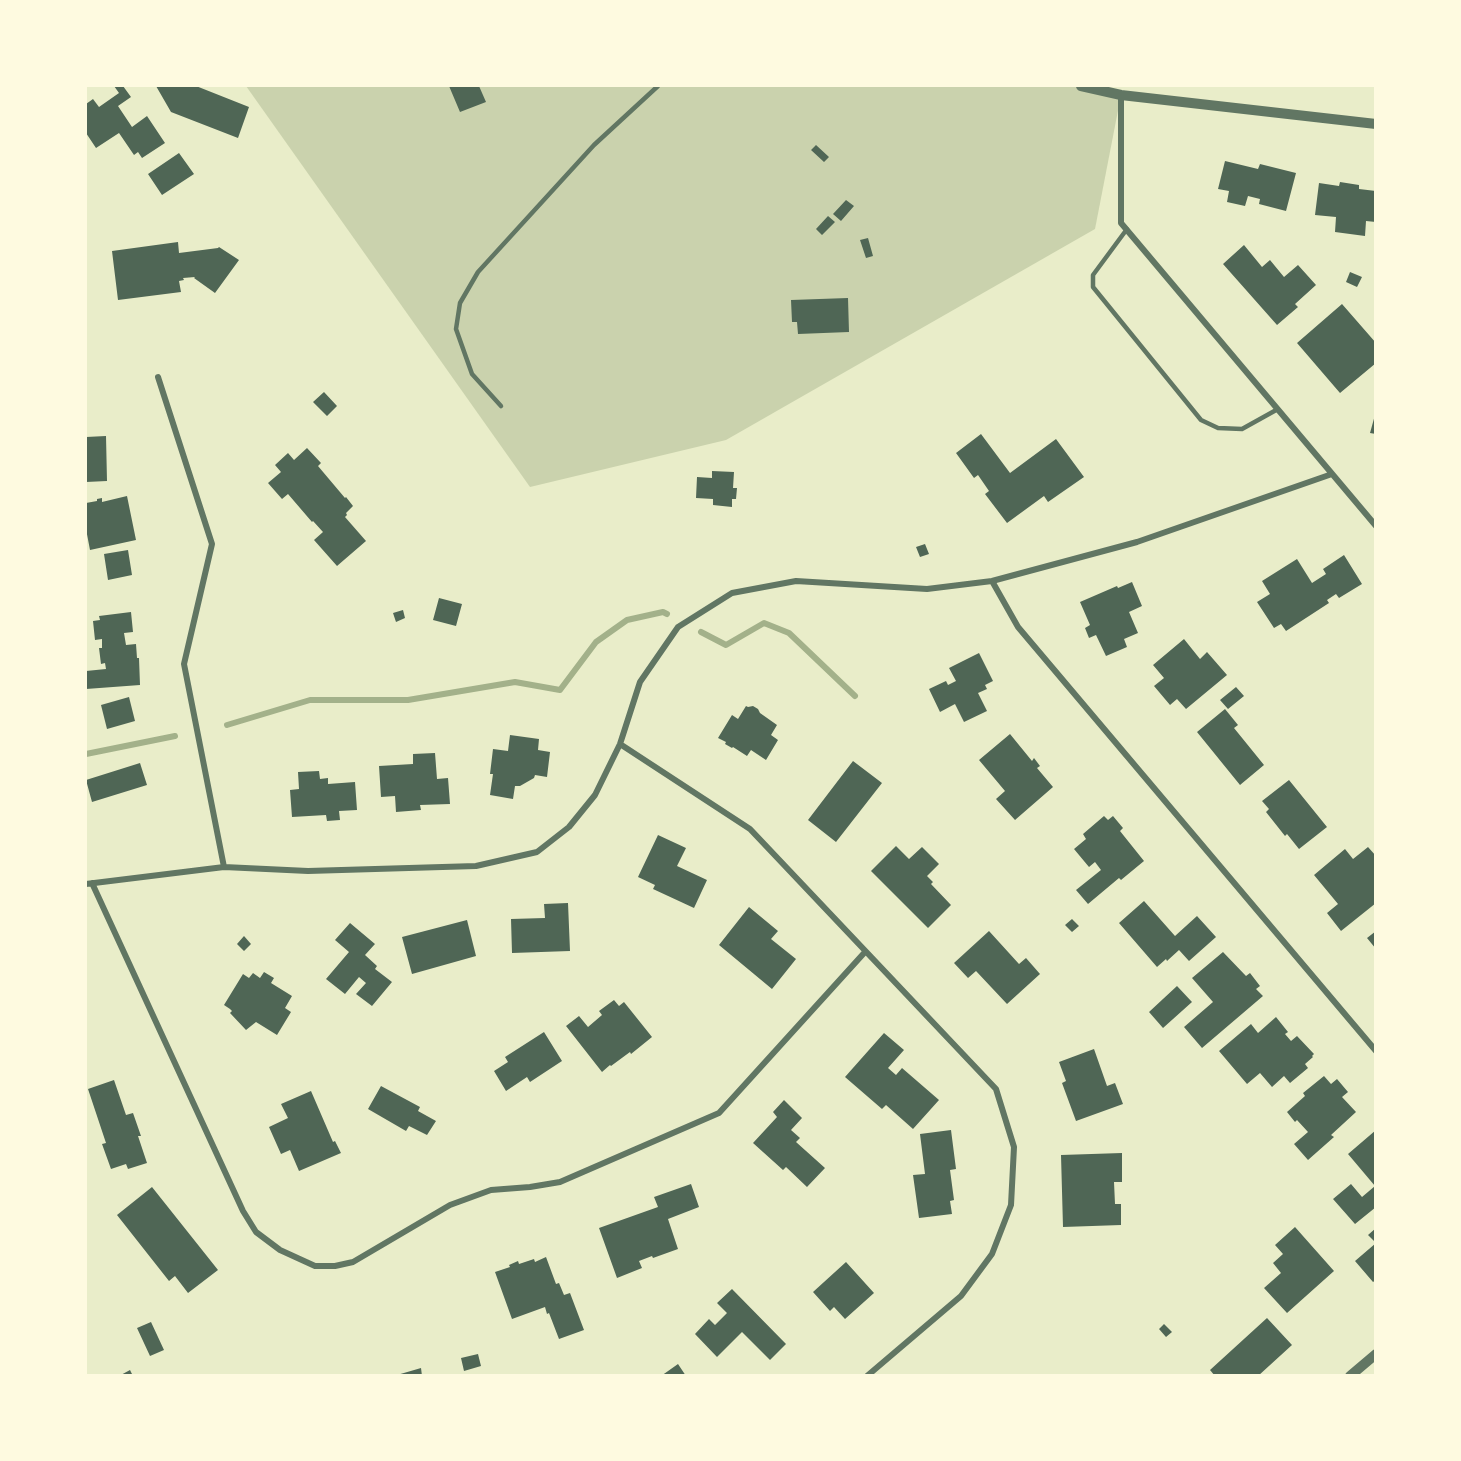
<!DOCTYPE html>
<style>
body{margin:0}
#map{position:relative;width:1461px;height:1461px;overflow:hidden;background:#e9edc9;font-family:"Noto Sans",sans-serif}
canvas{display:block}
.frame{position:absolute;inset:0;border:87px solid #fefae0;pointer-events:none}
</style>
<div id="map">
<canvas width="1461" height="1461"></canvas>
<div class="frame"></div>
</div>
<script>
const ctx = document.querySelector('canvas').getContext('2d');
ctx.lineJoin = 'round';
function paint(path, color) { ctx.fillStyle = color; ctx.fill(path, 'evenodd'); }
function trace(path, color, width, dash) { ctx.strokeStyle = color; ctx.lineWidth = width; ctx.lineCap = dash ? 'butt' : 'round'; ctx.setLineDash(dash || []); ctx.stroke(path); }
paint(new Path2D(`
 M246,86H1081L1121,95L1095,229L726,440L530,487Z`), '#cad2ad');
trace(new Path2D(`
 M701,632L726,645L764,623L789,633L855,696
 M227,725L310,700H408L515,682L560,690L596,642L627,620L663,612L667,614
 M86,754L175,736`), '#a3b18a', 6);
paint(new Path2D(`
 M114,86H123L131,97L118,106L132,127L147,116L165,143L142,158L138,152L134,155L119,133L96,148L86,133V104L93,99L99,107L119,93Z
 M156,86H196L249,107L238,138L171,112Z
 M449,86H479L486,102L460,112Z
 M816,145L829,157L824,162L811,150Z
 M179,153L194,174L162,195L148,174Z
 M1225,161L1258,169L1260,164L1296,173L1286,211L1259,204L1260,199L1248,196L1245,206L1227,202L1229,191L1218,189Z
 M1340,182L1359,185V189L1376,191V222L1366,221L1365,236L1335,232L1336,217L1315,215L1319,183L1339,186Z
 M846,200L854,206L841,221L833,214Z
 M828,216L835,222L822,235L816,229Z
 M868,238L873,256L866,258L860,240Z
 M178,242L179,253L218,248L219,247L239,260L215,293L194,278L195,277L183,278L184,280L179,281L181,292L118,300L112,251Z
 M1244,245L1262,267L1270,260L1284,277L1298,265L1316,285L1295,304L1298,307L1277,325L1223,264Z
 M1350,272L1362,277L1357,287L1346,282Z
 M848,298L849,332L798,334L797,322H792L791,300Z
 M1342,304L1376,343V363L1340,393L1297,343Z
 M324,392L337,406L327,416L313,402Z
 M1375,415H1376V434L1370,433Z
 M981,434L1010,473L1056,439L1084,477L1048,502L1044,496L1007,523L985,494L989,491L978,475L974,478L956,453Z
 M106,436L107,481L86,482V437Z
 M307,448L321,463L318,466L345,498L346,497L353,506L346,513L347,515L345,517L366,541L337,566L314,540L323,532L313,521L312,522L288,494L282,499L268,483L281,472L275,465L288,453L294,460Z
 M712,471L734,472L733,488H737L736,499H732V507L713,505V499L696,498L697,477L712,478Z
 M127,496L136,540L90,550L86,529V503L97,501V499L102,498V502Z
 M925,544L929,554L920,557L916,547Z
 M128,550L132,575L108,580L104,554Z
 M1344,555L1362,584L1339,598L1336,594L1327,600L1329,603L1286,631L1281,624L1274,628L1257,602L1270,594L1262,581L1297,559L1312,583L1326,574L1323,569Z
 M1132,582L1142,606L1129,612L1138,633L1124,639L1127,647L1106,656L1096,635L1089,638L1085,628L1090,625L1080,602L1117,586L1118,588Z
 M439,598L462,604L456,626L433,620Z
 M403,610L405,618L396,622L393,613Z
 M131,612L133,632L124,633L126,645L136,644L137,658H139L140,685L86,689V671L106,669L105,663L101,664L99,648H102V639L95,640L93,621L100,620L99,616Z
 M1184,639L1200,659L1207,652L1227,675L1186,709L1177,699L1170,705L1154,686L1164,678L1153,665Z
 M979,653L993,681L985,685L987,689L978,693L987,711L964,722L955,704L940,712L929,689L946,681L948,685L956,681L949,668Z
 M1236,687L1244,696L1228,709L1220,700Z
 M129,697L135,721L107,729L101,705Z
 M746,706L748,707L753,706L758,709L760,713L777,725L771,735L778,740L766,760L751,750L747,756L733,747L732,748L725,744L726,742L718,738L732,715L738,719Z
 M1225,709L1238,725L1234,728L1264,765L1240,785L1197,732Z
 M1010,734L1032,761L1034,758L1040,766L1037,768L1053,787L1015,820L996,799L1005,791L979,760Z
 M510,735L539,739L538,750L550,752L547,777L535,775L534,778L520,786H515L513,799L490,795L493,774H490L493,749L508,751Z
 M435,753L437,779L448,778L450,804L420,805L421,810L396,812L395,796L381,797L379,766L413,764V754Z
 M853,761L882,783L836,842L808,820Z
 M140,763L147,785L92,802L86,780Z
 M319,771L320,779L328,778V784L355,782L357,810L339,811L340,820L327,821L326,815L292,817L290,790L299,789L298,772Z
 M1289,780L1327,827L1299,849L1287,834L1285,836L1266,812L1269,809L1262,801Z
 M1104,816L1108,820L1113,816L1123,828L1120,831L1144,861L1121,880L1119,878L1088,904L1076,890L1101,870L1095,862L1089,867L1074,849L1086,839L1083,834Z
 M658,835L686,848L677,866L707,880L694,908L653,889L655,885L638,877Z
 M896,846L909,859L922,847L939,864L927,876L933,882L931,884L951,905L928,928L871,871Z
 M1368,847L1376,856V903L1341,931L1327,913L1338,904L1314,875L1345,849L1353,859Z
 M1144,901L1175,936L1197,916L1216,937L1189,961L1179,950L1167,961L1166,959L1157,967L1119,923Z
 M568,903L570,951L512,953L511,919L545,918L544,904Z
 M749,907L778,931L771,939L796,959L772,989L719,945Z
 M1072,919L1079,926L1072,932L1065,925Z
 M467,920L476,956L412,974L402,937Z
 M350,923L375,944L365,955L377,966L375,969L392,982L372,1006L356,994L366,983L359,977L345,994L326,979L349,952L335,940Z
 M989,931L1019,964L1026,958L1040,974L1007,1004L976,971L968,978L954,963Z
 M1376,931V949L1367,938Z
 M244,936L251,944L244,951L237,944Z
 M1223,952L1246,976L1250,973L1260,986L1256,989L1263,996L1202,1048L1184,1027L1213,1002L1192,978Z
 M264,972L274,978L271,983L292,996L285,1008L291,1012L277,1035L256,1022L246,1030L230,1013L232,1011L230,1009L224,1005L243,974L249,978L253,973L260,978Z
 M1177,986L1192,1002L1163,1028L1149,1012Z
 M614,1000L619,1006L624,1002L652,1037L631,1054L630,1052L611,1066L610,1065L602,1072L566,1026L579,1016L588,1027L602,1015L599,1011Z
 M1276,1017L1288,1032L1285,1034L1291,1041L1297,1036L1314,1054L1312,1056L1313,1057L1305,1064L1308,1068L1290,1083L1284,1076L1272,1087L1260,1073L1247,1084L1219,1051L1251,1024L1258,1033Z
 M544,1032L562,1061L530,1082L527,1077L506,1091L494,1071L508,1062L505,1057Z
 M884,1033L904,1050L888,1068L896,1075L902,1068L939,1100L913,1129L886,1105L882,1109L845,1077Z
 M1094,1049L1107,1086L1115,1083L1123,1104L1076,1121L1062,1083L1066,1081L1059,1062Z
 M1324,1076L1331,1084L1337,1079L1348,1092L1342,1097L1356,1112L1331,1135L1334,1137L1308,1160L1294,1144L1308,1132L1297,1120L1295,1122L1287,1112L1305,1096L1303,1093Z
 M114,1080L126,1115L133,1113L141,1136H138L147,1163L128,1169L126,1164L111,1169L102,1144L106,1143L88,1089Z
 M381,1086L420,1107L418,1111L436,1121L427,1135L409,1126L406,1131L368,1109Z
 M311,1091L333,1142L335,1141L341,1153L299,1171L290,1150L281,1154L269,1127L288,1118L281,1104Z
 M784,1100L802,1118L791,1130L800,1138L796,1142L825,1168L807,1187L786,1167L783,1170L753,1143L777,1117L773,1112Z
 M951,1130L956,1169L950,1170L954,1200L950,1201L952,1214L919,1218L913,1175L925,1174L920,1134Z
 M1376,1130V1207L1355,1224L1333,1199L1351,1184L1362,1197L1375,1186L1348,1154Z
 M1122,1153V1182H1114L1115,1204H1121V1225L1063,1227L1061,1155Z
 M691,1184L699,1207L668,1219L678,1249L653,1258L652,1256L639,1261L642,1268L617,1278L599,1228L658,1207L654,1197Z
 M152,1187L218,1270L188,1293L175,1276L169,1281L117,1215Z
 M1295,1227L1334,1271L1287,1313L1264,1288L1281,1273L1273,1263L1283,1254L1275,1245Z
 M1376,1228V1243L1368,1235Z
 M1376,1243V1280L1373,1282L1355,1261Z
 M546,1257L556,1284L559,1283L564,1295L570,1293L584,1330L559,1339L549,1313L547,1314L545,1307L512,1319L495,1272L510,1267L509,1265L518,1261L519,1264L534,1259L535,1262Z
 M846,1262L874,1293L845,1319L834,1307L830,1311L813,1292Z
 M732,1289L786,1344L770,1360L742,1332L717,1357L695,1334L709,1319L715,1325L727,1313L717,1303Z
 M1267,1318L1292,1345L1258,1376H1215L1210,1370Z
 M151,1322L164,1350L150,1356L137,1328Z
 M1164,1324L1172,1332L1166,1337L1159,1329Z
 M478,1354L481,1366L464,1371L461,1358Z
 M678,1364L686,1376H661Z
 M421,1368L422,1376H397V1375Z
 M130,1370L133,1376H119Z`), '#4f6655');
trace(new Path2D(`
 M1127,229L1093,275V287L1201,420L1218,428L1242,429L1278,409
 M501,406L472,374L456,329L460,303L478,272L594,145L658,86`), '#617663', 4.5);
trace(new Path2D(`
 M1121,95V223L1376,526
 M158,377L212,544L184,664L224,867
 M992,581L1018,627L1376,1051
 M620,744L750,829L996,1089L1014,1147L1011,1205L992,1254L961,1296L867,1376
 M92,883L243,1211L256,1232L280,1250L315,1266H335L353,1262L450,1205L491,1190L530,1187L560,1182L719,1113L865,952
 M86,884L224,867L308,871L476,866L537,852L569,827L595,795L620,744L640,682L678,627L732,593L796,581L927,589L992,581L1137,542L1332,474`), '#617663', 6);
trace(new Path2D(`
 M1081,86L1121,95L1376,124
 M1350,1376L1376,1354`), '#617663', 10);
</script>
